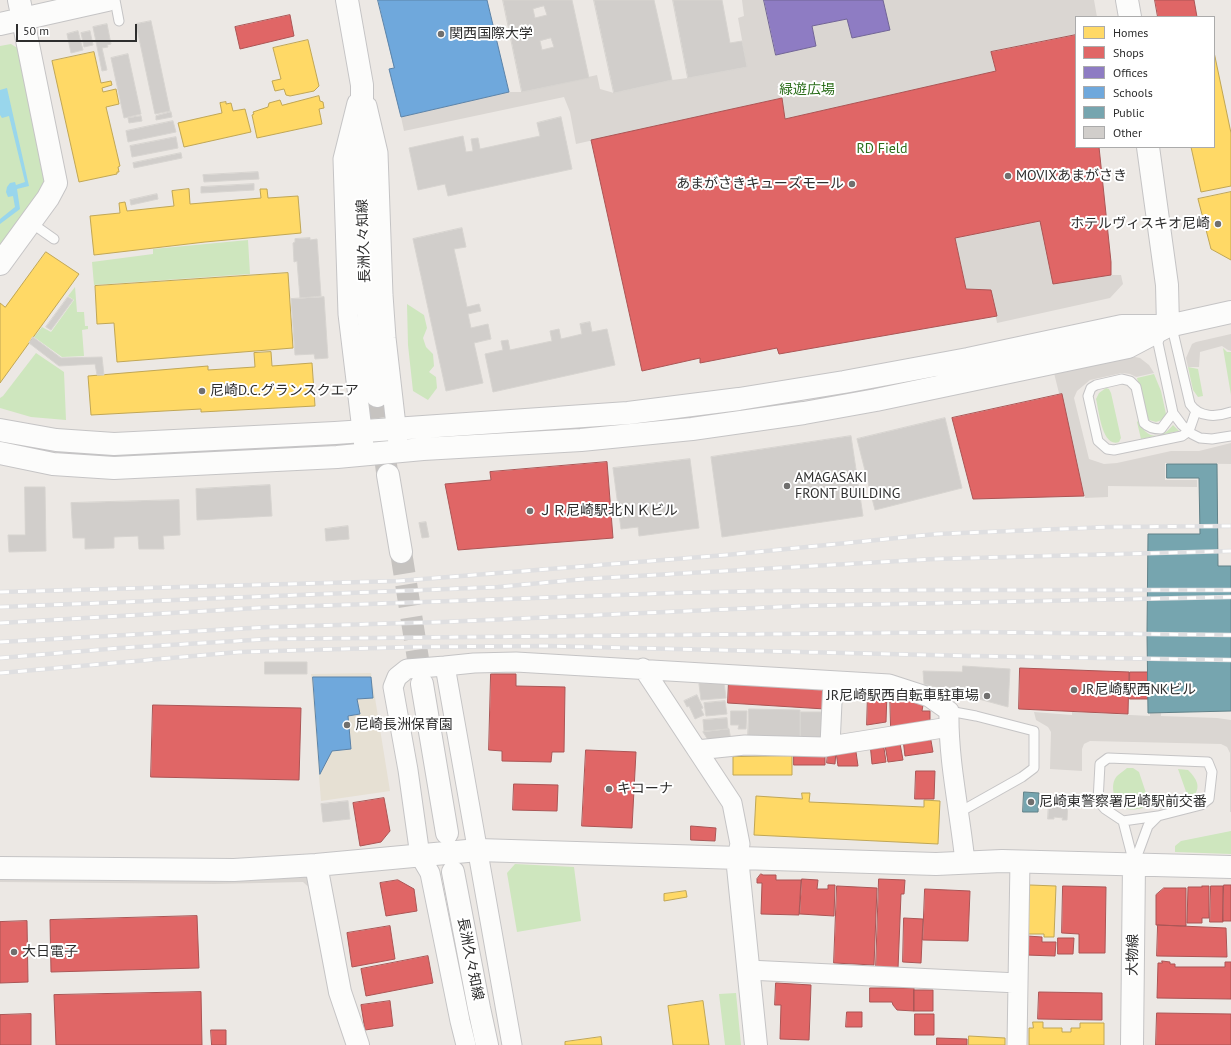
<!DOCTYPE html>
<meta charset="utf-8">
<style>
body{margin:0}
#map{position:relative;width:1231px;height:1045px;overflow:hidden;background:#ece8e4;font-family:"PT Sans",sans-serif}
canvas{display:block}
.legend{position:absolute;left:1075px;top:16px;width:140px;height:132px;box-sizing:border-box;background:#fff;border:1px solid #ababab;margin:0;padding:5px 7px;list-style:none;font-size:12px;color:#2e2e2e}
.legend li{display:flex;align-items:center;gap:8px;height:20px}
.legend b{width:20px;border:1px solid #ababab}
.scale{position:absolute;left:16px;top:24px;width:121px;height:18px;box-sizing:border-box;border:2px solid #2e2e2e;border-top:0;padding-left:5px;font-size:12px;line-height:14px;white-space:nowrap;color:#2e2e2e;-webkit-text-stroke:3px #fff;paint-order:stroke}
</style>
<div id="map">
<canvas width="1231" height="1045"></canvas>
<ul class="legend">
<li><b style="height:11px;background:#ffd966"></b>Homes</li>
<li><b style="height:11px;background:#e06666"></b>Shops</li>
<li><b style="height:11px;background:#8e7cc3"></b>Offices</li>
<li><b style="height:11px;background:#6fa8dc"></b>Schools</li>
<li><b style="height:11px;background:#76a5af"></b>Public</li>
<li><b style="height:11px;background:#d1cecb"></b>Other</li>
</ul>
<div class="scale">50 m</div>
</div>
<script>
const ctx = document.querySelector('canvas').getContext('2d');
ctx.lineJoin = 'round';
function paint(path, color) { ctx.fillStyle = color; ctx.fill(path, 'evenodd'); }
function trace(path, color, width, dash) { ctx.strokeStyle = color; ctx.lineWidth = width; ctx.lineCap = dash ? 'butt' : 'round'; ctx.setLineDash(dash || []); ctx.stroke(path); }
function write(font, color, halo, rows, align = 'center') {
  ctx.font = font + ' "PT Sans","Noto Sans JP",sans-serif'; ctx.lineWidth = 4; ctx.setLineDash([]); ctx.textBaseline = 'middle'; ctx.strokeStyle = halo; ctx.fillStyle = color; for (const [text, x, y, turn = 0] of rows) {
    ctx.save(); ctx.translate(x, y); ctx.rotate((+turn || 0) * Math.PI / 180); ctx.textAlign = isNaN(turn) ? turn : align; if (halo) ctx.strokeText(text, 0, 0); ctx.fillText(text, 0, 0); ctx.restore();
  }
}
paint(new Path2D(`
 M371,673L390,791L321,801L311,674Z`), '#e6e0d3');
paint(new Path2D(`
 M11,44L19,49L46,179L43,188L0,247V46Z
 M248,240L250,274L94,285L92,262L153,254V249Z
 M75,287L77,312H84L85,326H88V329L82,330L84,356L62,357L34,337L42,327L51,332L74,300L68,296Z
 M407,304L424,315L427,328L423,338L426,347L433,354L434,366L429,372L436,377L437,388L428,400L413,391L408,345Z
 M1223,348L1227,352H1231V395Z
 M36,353L64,372L66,420L31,417L0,408V398L3,396Z
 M1188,367L1198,369L1203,396L1198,397L1193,390Z
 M1154,374L1161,391L1166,414L1162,420L1156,422L1149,420L1147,416L1137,378Z
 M1106,388L1109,389L1111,393L1121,438L1119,442C1102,448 1099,411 1096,399L1099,393Z
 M1138,421C1147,439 1160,441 1173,425L1179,431L1141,439L1137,422Z
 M1127,768H1133L1139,772L1148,799L1143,808C1137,809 1131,811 1125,808C1114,803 1109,785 1117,776C1120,773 1124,771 1127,768Z
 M1178,769L1188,770C1199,781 1202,790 1189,800Z
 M1231,831V854L1175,852V846L1181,841Z
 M515,864L574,867L581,921L517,932L507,873Z
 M736,993L741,1045H725L719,994Z`), '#cee6be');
paint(new Path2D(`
 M742,0H764L776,55L816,46L812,26L847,19L852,38L889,30L883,0H1094L1097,17H1076V35L991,52L996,71L785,119L781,98L576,144L570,112L564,97L404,131L401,117L509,92H522L597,75L600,89L614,93L672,80L688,78L747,67L738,18L744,16Z
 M1040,221L1111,275H1121L1123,284L1110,298L997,323L991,290L966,289L955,238Z
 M1231,334V351L1228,350L1222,346L1200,352L1199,367H1188L1186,358L1192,344L1196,342Z
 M1130,356L1140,358L1149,365L1154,373L1136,377L1130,374L1122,373L1090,380L1077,391L1074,398L1089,459L1104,464L1117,463L1171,451H1199L1231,443V464L1165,463V480H1197V487L1108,486V497L1085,498L1054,373Z
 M1150,703H1161V716L1217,718L1231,720V812H1230V753L1227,747L1221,744L1090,741L1084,744L1082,749V771L1050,769L1051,732L1048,727L1036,720L1034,712L1072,715V712L1150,716Z
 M0,875L307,876L312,890L303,882L215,884L0,882Z`), '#dad6d2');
paint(new Path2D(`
 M7,88L29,186L17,189L20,209L0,224V219L15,207L13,196L8,197L6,192L7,187L10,183L15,182L16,185L25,182L9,116L2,118L0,115V90Z`), '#99d6ec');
const homes = new Path2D(`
 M308,40L319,86L314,91L290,96L286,95L284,89L275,91L272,81L281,79L273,48Z
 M94,52L101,83L111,81L112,85L102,88L103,92L116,89L119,104L106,107L120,166L118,167L119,172H117V174L79,182L52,61Z
 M1214,52L1231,133V186L1201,192L1191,147H1214Z
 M319,96L320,101L323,102L324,108L319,109L322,124L257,138L252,115L254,114L253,112L268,107L269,103L280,100L282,105Z
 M226,102V104L231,103L233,111L245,109L251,132L184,147L178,123L222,113L220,103Z
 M189,189L190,204L261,198L260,189H267L268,198L298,196L301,233L205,242L94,255L90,216L120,213L119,203L125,202L127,211L174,206L172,191Z
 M1231,192V260L1211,249L1198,199Z
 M46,252L79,274L0,383V303L5,307Z
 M288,273L293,348L117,362L114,323L97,324L95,286Z
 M271,352L272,366L312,363L315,406L201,412V409L91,415L88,376L208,366V370L255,367L254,353Z
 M792,756V775H733V757Z
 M802,793H810L809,802L924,807V800L940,801L938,844L754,835L756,796L802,799Z
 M1030,885L1056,886L1054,937H1044V934H1028Z
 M686,891L687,897L664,901V894Z
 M703,1001L709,1045H673L668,1006Z
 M1033,1022H1043V1028H1062V1032H1071V1028H1080V1023H1104V1045H1029V1028H1033Z
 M969,1036L1005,1038V1045H969Z
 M601,1037L602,1045H565V1042Z`);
paint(homes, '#ffd966');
trace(homes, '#c0a655', 1);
const shops = new Path2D(`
 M1155,0H1194L1197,17H1158Z
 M290,15L294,36L240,49L235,27Z
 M1076,35V147H1099L1111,262V275L1053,284L1040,221L955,238L966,289L991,290L997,316L779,354L777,348L700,363V358L642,371L591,140L782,98L785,119L996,71L991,52Z
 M1062,394L1084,496L973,499L952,418Z
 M607,462L613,538L458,550L445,484L491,480L490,472Z
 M1020,668L1129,672L1128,714L1019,709Z
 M1130,672H1148V699H1130Z
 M491,674H516V686L565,687L564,752H552L551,762L502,761V751L489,750Z
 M729,680L826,685L825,709L728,703Z
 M868,691L887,693L886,722L867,725Z
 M890,693L923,705L922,711H930V722L891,728Z
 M153,705L301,708L299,780L151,777Z
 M930,735L933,752L905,756L903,739Z
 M899,738L903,760L888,762L884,740Z
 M883,741L886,762L872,764L870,743Z
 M855,745L858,766H838L836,752Z
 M586,750L636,752L632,828L582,826Z
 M828,751H836L835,764L827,763Z
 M794,756H825V765H794Z
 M916,771H935L934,799H915Z
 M514,784L558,785L557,811L513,810Z
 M384,798L390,831L381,842L360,846L353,803Z
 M691,826L716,828L715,841L691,840Z
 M761,874L763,875H776V880H801L799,915L761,914L762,883H757V879Z
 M802,879L818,880L817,889H828V885H835L834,916L800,914Z
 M879,879L905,880L904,894H901L898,969L876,968Z
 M398,880L414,889L417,911L386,916L380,883Z
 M1224,885H1231V921H1223Z
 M837,886L877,888L874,965L834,963Z
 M1063,886L1106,887L1105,953H1079V934L1062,933Z
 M1202,886H1209V918H1202V923H1187L1188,887H1202Z
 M1211,886H1223V922H1210Z
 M1164,888H1186V926L1156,925V895Z
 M925,889L970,891L968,941L923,940Z
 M197,916L199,968L51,972L50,920Z
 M904,918L923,919L921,963L903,962Z
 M27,921L28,982L0,983V922Z
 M1158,925L1226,928L1227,957L1157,956Z
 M390,926L395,959L352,967L347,933Z
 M1027,936L1042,937V942H1056L1055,956L1026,955Z
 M1058,938H1074L1073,954H1058Z
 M428,956L433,983L366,996L361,969Z
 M1162,961L1170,962V964H1175V967H1225V962H1231V999L1157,998L1158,963H1162Z
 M776,983L811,985L809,1040L780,1039L781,1005H775Z
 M870,988H914V1011L897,1010L893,1005L892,1002H870Z
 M914,990H933V1011H914Z
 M201,992L202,1045H56L54,995Z
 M1039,992L1102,993V1020L1038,1019Z
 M390,1001L393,1026L365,1030L361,1005Z
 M847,1012H862V1027H846Z
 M1157,1013L1231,1014V1045H1156Z
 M31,1014V1045H0V1015Z
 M915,1014H934V1035H915Z
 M211,1030H226V1045H212Z
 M937,1038L967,1039V1045H937Z`);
paint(shops, '#e06666');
trace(shops, '#ab5555', 1);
const offices = new Path2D(`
 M764,0H883L890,30L852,38L847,19L812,26L816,46L776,55Z`);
paint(offices, '#8e7cc3');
trace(offices, '#716596', 1);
const schools = new Path2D(`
 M378,0H487L509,92L401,117L389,69L394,68Z
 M313,677H371L373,698L357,699L360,714L348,716L351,749L332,751L320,774Z`);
paint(schools, '#6fa8dc');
trace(schools, '#5c83a8', 1);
const public = new Path2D(`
 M1167,464H1217L1218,566H1231V711L1148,713L1147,633L1148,534H1200L1199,478H1167Z
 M1024,792L1039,793L1038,812H1023Z`);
paint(public, '#76a5af');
trace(public, '#608188', 1);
const building = new Path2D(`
 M503,0H572L589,78L522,92ZM544,6L547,15L535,18L533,9ZM551,38L554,47L542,50L540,41Z
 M594,0H654L672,80L614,93Z
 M673,0H722L730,43L742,41L747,67L688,78Z
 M151,21L170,111L155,114L136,24Z
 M107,24L111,44L107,45L108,47L102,48L107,70L102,71L93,27Z
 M78,31L83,50L71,53L67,34Z
 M90,31L93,45L84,47L81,33Z
 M128,54L141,114L124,118L111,58Z
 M171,112L172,117L156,120V116Z
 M141,116L142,121L129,123L128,118Z
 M561,117L572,169L448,196L445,184L418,190L409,148L463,136L466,152L473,151L471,139L478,138L480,149L540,136L537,123Z
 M173,121L176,132L128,142L126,131Z
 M176,137L178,148L132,157L130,146Z
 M181,153L182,158L134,168L133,163Z
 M258,172L259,179L204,182L203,175Z
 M254,184V190L201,193V187Z
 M157,194L158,199L131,205L130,200Z
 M462,228L466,247L454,249L467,307L479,304L481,311L468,314L471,328L488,324L491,339L474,343L483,383L446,391L413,239Z
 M310,238V240L317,239L321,296L300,298L297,261L294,262L293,243L295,242V239Z
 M68,297L73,300L51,330L46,327Z
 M324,297L328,358L315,359L314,354L295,355L291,299Z
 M590,322L592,332L607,329L615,365L493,392L485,354L503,350L501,341L508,340L510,350L552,341L550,331L559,329L561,339L582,334L580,324Z
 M33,337L61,358L102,357L104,375H97L95,364L59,366L29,343Z
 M945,418L962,488L875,510L857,439Z
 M851,436L863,516L722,537L711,457Z
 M690,459L699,528L639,536L638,527L621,529L613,468Z
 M270,485L272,516L197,520L196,489Z
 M25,487H45L46,551L9,552L8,535H25Z
 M179,500L180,535L163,536L164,549H139L138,536L114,537V548L85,549V538H73L71,503Z
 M426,522L429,537L422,538L419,523Z
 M348,526L349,539L326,541L325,529Z
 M265,662H307V674H265Z
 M963,666L1010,669L1008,707L924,684L923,671L962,672Z
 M724,682L726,698L701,700L699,684Z
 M697,695L703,708L701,709L704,715L695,719L689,706L687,707L684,701Z
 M725,701L727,714L706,716L704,703Z
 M749,709L800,710V737L748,736Z
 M731,711H747L746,729H738L739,725H731Z
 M801,712H825L824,738L801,737Z
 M727,718L728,729L704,731L703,720Z
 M729,729L731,740L710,743L703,732Z
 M348,801L350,819L323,822L321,804Z
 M1049,801H1057V805H1062V802L1068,803L1067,820H1062L1063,818L1054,817V819H1048Z`);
paint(building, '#d1cecb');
trace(building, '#d7d4d0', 1);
trace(new Path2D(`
 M377,396L387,472
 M401,552L422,684`), '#c6c3c0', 22, [22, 11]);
const lane = new Path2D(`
 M115,0L119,21
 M37,227L54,239
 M1231,412C1217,417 1199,418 1190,404L1174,336L1168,326L1160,336L1158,343L1173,413L1182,425L1192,434L1200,438L1212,439L1231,436
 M1173,413L1161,429C1154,429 1149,428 1144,423L1136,387L1130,381L1122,379L1096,385L1091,388L1088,396L1098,441L1107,449L1114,450L1182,436L1189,431L1196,411
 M949,711L976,716L1034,731V768L1022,777L958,813
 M1108,758L1208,762L1212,772L1209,799L1201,805L1158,816L1148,826L1134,864L1123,821L1105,809L1098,801L1100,764Z
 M1123,821L1158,816`);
const street = new Path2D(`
 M357,103L343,159L348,314L365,455
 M367,106L378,153L383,295L386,338L399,452
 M445,666L474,663L516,662L889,684L929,697L949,711C948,761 960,812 965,862
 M643,668L732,803L740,844L737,857
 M830,745L833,681
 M697,750L745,745L824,747L949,727
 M748,970L1018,983
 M466,1045L460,1021L430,873L420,856L408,770L393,687L397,677L407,669L445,666L512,1045
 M1017,1045L1020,861`);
const secondary = new Path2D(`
 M347,0L362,85V204L365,285L377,396
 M1127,0L1130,17
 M0,24L107,0
 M1148,147L1167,285L1168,326
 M0,264L48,198L56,183L19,0
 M0,430L56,440L114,444L335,433L628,413L739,399L844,382L968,359L1122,326H1168L1231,312
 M0,453L53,464L114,468L337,457L423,449L581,440L692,429L804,413L876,400L1128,347L1166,327
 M388,475L401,552
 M422,684L447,833
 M737,857L756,1045
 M316,865L340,992L358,1045
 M0,868L234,870L316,865L478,850L936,864L1002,861L1231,867
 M453,872L479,1008L487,1045
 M1132,1045L1134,864`);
trace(lane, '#c5c4c5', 11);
trace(street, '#c5c4c5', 21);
trace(secondary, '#c5c4c5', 24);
trace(lane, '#fcfcfb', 9);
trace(street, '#fcfcfb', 19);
trace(secondary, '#fcfcfb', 22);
const rail = new Path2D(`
 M0,592L398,581L726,555L937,534L1109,527L1231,526
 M0,607L498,587L584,579L935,559L1231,551
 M0,623L257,608L673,593L759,591L935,590H1231
 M0,642L269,627L442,622L800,606L1231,597
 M0,658L120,648L269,639L974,632L1231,635
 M0,673L239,652L413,647L547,646L973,656L1231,660`);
trace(rail, '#dfdfe1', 4.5);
trace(rail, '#fff', 3, [9]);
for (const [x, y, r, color] of [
 [441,34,4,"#706f6e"],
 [1008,176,4,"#706f6e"],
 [852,184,4,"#706f6e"],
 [1218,224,4,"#706f6e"],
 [202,391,4,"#706f6e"],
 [787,486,4,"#706f6e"],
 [530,511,4,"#706f6e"],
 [1074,690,4,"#706f6e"],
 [987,696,4,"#706f6e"],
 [347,725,4,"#706f6e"],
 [609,789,4,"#706f6e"],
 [1031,802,4,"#706f6e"],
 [14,952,4,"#706f6e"]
]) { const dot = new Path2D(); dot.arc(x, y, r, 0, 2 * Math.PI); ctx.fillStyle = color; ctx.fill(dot); trace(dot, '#fff', 1.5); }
write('14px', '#2e2e2e', '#fff', [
 ["関西国際大学",449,34],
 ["MOVIXあまがさき",1016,176],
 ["あまがさきキューズモール",844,184,"right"],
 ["ホテルヴィスキオ尼崎",1210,224,"right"],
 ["尼崎D.C.グランスクエア",210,391],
 ["AMAGASAKI",795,478],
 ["FRONT BUILDING",795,494],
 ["ＪＲ尼崎駅北ＮＫビル",538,511],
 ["JR尼崎駅西NKビル",1082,690],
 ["JR尼崎駅西自転車駐車場",979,696,"right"],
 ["尼崎長洲保育園",355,725],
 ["キコーナ",617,789],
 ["尼崎東警察署尼崎駅前交番",1039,802],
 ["大日電子",22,952]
], 'left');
write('14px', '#2c6e1b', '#fff', [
 ["緑遊広場",807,90],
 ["RD Field",882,149]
]);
write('14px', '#2e2e2e', '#fff', [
 ["長洲久々知線",364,241,-92],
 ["大物線",1133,955,-89],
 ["長洲久々知線",470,959,79]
]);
</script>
